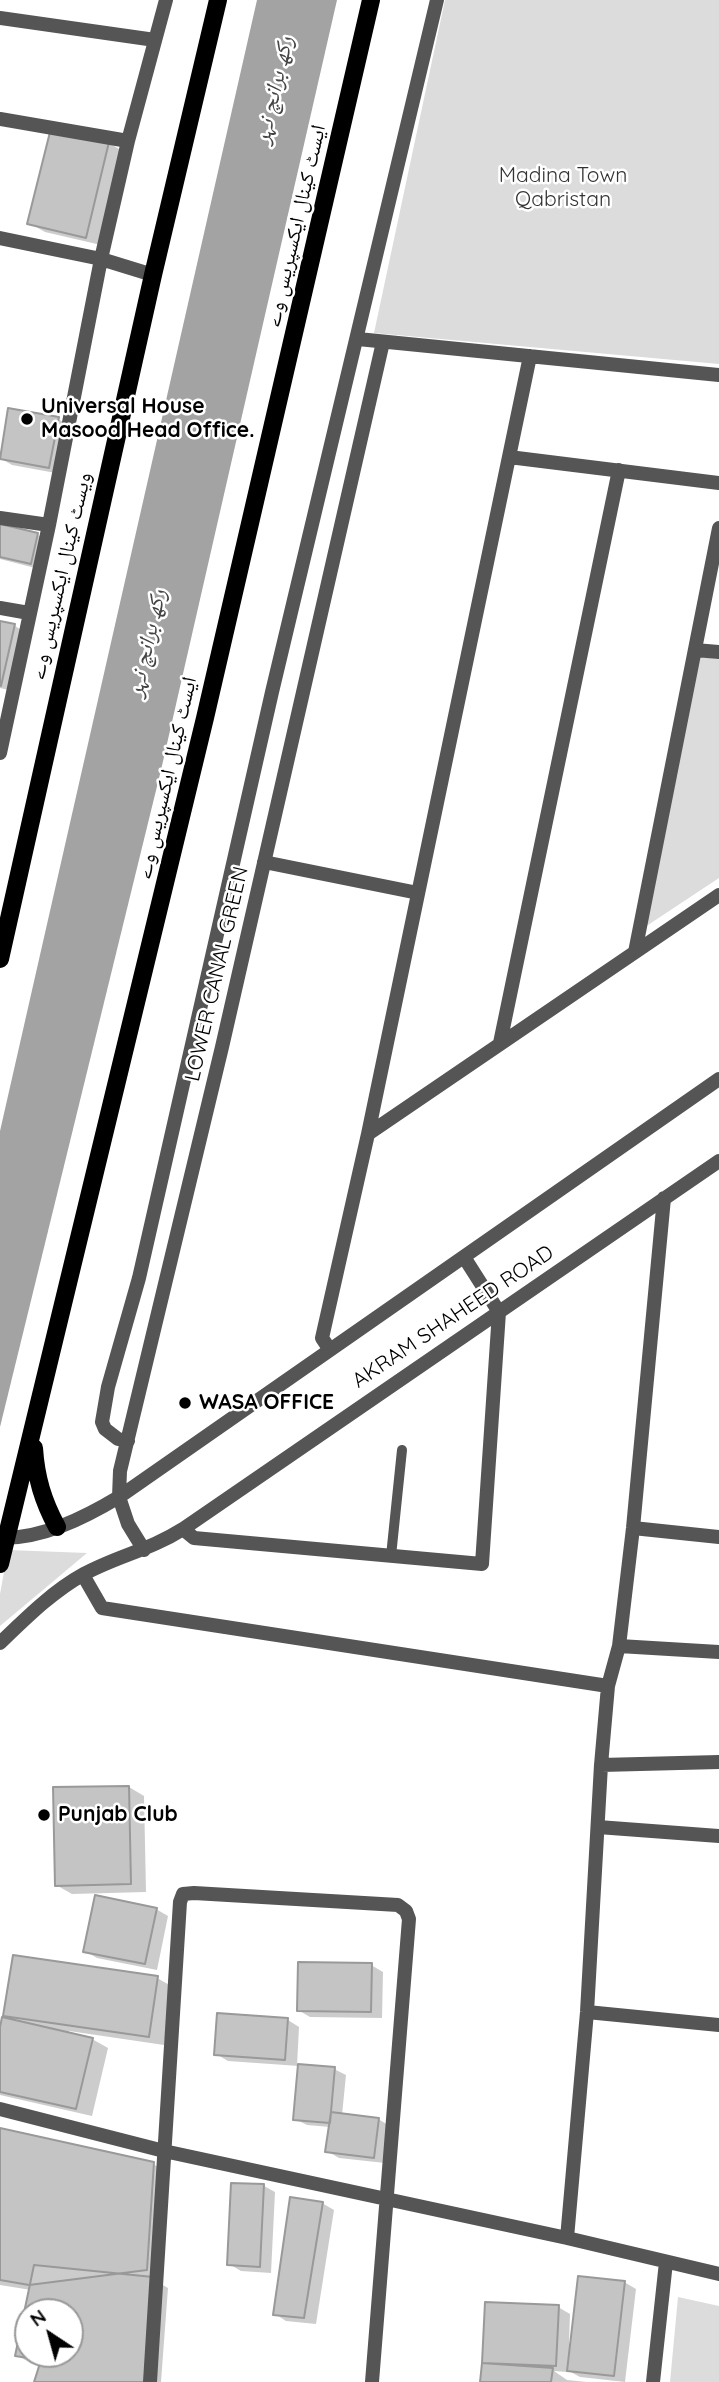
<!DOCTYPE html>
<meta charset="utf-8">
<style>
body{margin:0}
#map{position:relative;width:719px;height:2382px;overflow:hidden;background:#fff;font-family:Quicksand,sans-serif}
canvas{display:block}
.north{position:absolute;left:14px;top:2298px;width:70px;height:70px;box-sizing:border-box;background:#fff;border:2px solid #999;border-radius:50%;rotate:324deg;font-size:19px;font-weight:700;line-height:28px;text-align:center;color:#000}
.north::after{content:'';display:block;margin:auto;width:24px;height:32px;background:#000;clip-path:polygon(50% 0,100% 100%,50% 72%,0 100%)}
</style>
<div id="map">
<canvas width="719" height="2382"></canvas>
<div class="north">N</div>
</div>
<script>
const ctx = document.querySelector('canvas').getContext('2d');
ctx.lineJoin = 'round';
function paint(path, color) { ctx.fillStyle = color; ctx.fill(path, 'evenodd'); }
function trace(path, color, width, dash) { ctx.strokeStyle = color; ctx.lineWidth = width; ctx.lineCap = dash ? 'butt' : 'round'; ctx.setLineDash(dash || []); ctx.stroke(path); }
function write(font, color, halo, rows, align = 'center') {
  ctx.font = font + ' Quicksand,"Noto Naskh Arabic",sans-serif'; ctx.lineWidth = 5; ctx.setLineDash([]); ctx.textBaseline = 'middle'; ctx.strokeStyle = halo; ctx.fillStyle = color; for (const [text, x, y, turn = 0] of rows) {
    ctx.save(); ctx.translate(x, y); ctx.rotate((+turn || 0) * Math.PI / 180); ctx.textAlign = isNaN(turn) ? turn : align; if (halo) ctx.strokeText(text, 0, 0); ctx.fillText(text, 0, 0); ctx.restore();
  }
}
paint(new Path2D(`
 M445,0H719V364L374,333Z
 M700,657L719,659V878L645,927Z
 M8,1550L87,1553L0,1626V1594Z
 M678,2297L719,2306V2382H670Z`), '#dcdcdc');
paint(new Path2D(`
 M257,0H337L161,770L0,1427V1131Z`), '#a3a3a3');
paint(new Path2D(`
 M109,143L124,152L101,245L45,232L29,223Z
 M9,410L58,419L70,426L61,474L12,465L0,458Z
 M0,526L38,535L50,542L43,570L0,559Z
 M0,623L15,626L26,633L13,691L0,688Z
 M129,1787L144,1796L146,1892L72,1894L56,1885Z
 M156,1909L168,1916L157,1970L97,1958L85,1951Z
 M371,1965L383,1972L382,2018L310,2017L298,2010Z
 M157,1978L173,1987L164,2045L69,2031V2034L92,2039L108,2048L92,2116L0,2095V2035L15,2021L5,2015Z
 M288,2020L299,2027L297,2066H299L228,2061L216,2054Z
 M334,2069L346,2075L342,2115L378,2119L390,2126L385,2163L339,2158L327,2151L330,2127L307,2125L295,2119Z
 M0,2130L153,2164L169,2173L154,2280L168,2288L161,2382H36L41,2366L32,2364L17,2355L31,2290L0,2285ZM28,2312H70V2354H28Z
 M264,2186L275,2192L271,2273L241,2271L229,2264Z
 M322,2203L334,2210L316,2324L286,2321L275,2314Z
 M624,2282L636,2289L625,2382L580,2377L567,2370V2372L554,2371L567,2380L587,2382H482L484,2363L558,2307L570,2314L569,2343H572Z`), '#0003');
const building = new Path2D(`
 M51,128L109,142L86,238L27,224Z
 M8,408L59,417L49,468L0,459Z
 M0,524L38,533L31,564L0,557Z
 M0,621L15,624L1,686L0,685Z
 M129,1786L131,1884L55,1886L53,1787Z
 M95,1895L157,1908L145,1964L83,1952Z
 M13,1955L158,1976L149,2037L3,2016Z
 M298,1962L372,1963L371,2012L297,2011Z
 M217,2013L288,2018L285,2060L214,2055Z
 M2,2017L93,2038L76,2109L0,2092V2027Z
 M298,2064L335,2067L330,2123L293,2120Z
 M331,2112L379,2118L374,2158L325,2152Z
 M0,2128L154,2162L147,2270L29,2285L0,2280Z
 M231,2183L264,2184L260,2267L227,2265Z
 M290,2197L323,2202L304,2318L273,2315Z
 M34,2265L153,2277L145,2382H34L41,2360L15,2356ZM28,2312H70V2354H28Z
 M578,2276L625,2281L614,2376L567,2371Z
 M485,2302L559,2305L556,2366L482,2363Z
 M482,2363L553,2368L551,2382H480Z`);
paint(building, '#c4c4c4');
trace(building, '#999', 2);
trace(new Path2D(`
 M391,1556L402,1450`), '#555', 10);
trace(new Path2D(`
 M0,18L155,40
 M0,119L128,141
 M0,238L101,259L153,275
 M358,339L719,375
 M509,457L719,483
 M0,518L49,525
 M0,608L29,613
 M695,650L719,652
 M0,753L49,525L101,259L128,141L166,0
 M264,862L418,893
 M635,952L719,528
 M500,1043L619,470
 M368,1134L719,895
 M664,1198L633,1528L619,1646L608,1686L601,1765L587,2012L567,2238L719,2274
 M330,1350L322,1338L368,1134L530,356
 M128,1441L118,1439L105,1429L102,1422L108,1387L139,1278L272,692L437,0
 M633,1528L719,1537
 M183,1529L194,1538L482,1564L499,1312L464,1257
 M0,1538C42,1539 84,1518 119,1497L120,1471L222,1047L383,342
 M144,1550L128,1524L119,1497L719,1079
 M83,1575L102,1608L608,1686
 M0,1643C26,1618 53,1591 84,1574C117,1556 150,1550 183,1529L719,1161
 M619,1646L719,1652
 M601,1765L719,1762
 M598,1827L719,1836
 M587,2012L719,2025
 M0,2109L164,2151L567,2238
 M150,2382L180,1902L183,1894L194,1893L398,1905L406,1911L409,1919L372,2382
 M653,2382L666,2262`), '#555', 14);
trace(new Path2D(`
 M0,959L153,275L218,0
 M34,1448C36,1478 43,1501 57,1527
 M0,1564L205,718L371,0`), '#000', 18);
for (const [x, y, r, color] of [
 [27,419,7,"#000"],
 [185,1403,7,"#000"],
 [44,1815,7,"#000"]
]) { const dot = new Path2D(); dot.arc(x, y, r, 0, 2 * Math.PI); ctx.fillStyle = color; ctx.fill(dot); trace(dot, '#fff', 2.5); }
write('21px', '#333', '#fff', [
 ["Madina Town",563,176],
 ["Qabristan",563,200]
]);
write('21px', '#000', '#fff', [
 ["ایسٹ کینال ایکسپریس وے",296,226,-77],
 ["ویسٹ کینال ایکسپریس وے",61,576,-77],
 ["ایسٹ کینال ایکسپریس وے",167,778,-77],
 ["LOWER CANAL GREEN",217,974,-77],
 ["AKRAM SHAHEED ROAD",453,1317,-34]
]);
write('bold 21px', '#000', '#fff', [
 ["Universal House",41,407],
 ["Masood Head Office.",41,431],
 ["WASA OFFICE",199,1403],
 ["Punjab Club",58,1815]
], 'left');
write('italic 23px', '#444', '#fff', [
 ["رکھ برانچ نہر",274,90,-77],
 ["رکھ برانچ نہر",147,643,-77]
]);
</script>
